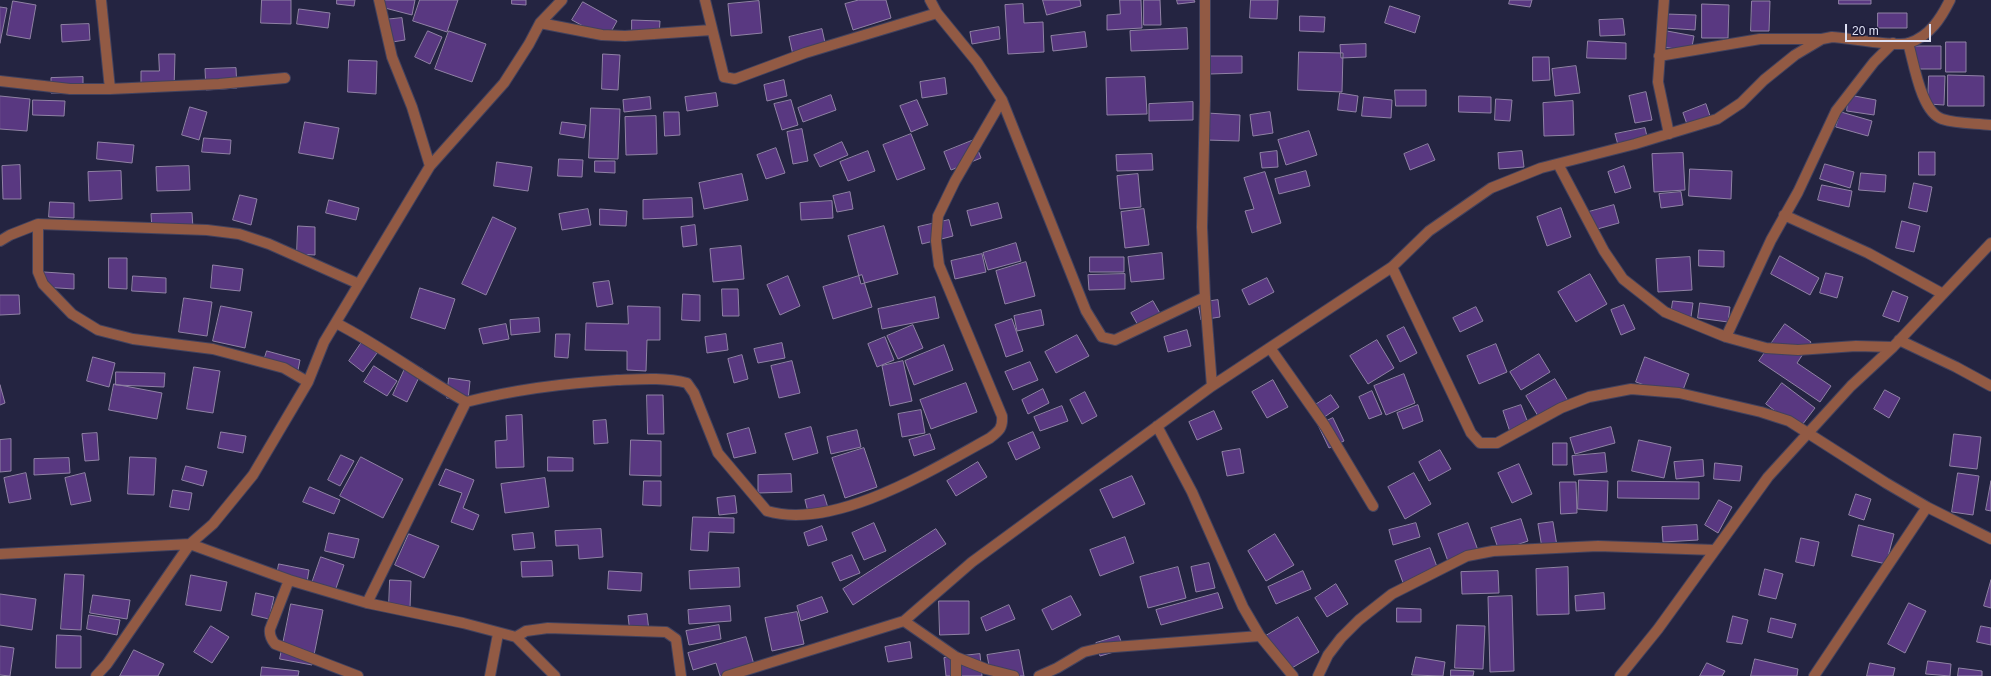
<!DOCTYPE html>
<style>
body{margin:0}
#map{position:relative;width:1991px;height:676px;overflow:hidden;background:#242441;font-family:Helvetica,sans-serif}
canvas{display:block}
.scale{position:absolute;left:1845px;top:24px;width:86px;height:18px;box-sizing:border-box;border:2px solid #dee0f4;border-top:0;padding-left:5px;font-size:12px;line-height:14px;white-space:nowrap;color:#dee0f4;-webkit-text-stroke:3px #1b1a37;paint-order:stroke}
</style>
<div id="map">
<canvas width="1991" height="676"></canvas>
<div class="scale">20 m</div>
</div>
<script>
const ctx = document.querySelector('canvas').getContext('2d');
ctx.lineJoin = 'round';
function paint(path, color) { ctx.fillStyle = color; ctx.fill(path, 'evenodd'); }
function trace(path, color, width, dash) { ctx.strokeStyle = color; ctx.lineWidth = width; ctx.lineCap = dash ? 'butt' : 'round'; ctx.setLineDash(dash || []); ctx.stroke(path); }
const building = new Path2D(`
 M262,0H291V24L261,23Z
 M337,0H355L354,6L337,4Z
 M383,0H415L412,15L381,7Z
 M420,0H458L447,32L413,21Z
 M512,0H526V5L512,4Z
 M859,0H886L891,18L853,30L845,4Z
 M1043,0H1080L1081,6L1047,15Z
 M1120,0H1141L1142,28L1107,30V15L1120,14Z
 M1144,0H1160L1161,25H1144Z
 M1177,0H1194L1195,2L1178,4Z
 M1251,0H1278L1277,19L1250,18Z
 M1510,0H1532L1530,7L1509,4Z
 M1839,0H1871V4H1839Z
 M13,1L36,5L30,39L7,35Z
 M759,1L762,33L731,36L728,4Z
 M1752,1H1770L1769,31H1751Z
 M583,2L617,21L607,39L572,20Z
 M1023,4L1024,23L1043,22L1044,52L1008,54L1005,5Z
 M1702,4L1729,5L1728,38H1702Z
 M1390,6L1420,16L1415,33L1385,23Z
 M0,7L7,8L0,43Z
 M299,9L330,13L328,28L297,24Z
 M1878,13H1907V28H1878Z
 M1666,14L1696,15L1695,30L1665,28Z
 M1300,16L1325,17L1324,32L1300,31Z
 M402,18L405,40L386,43L383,20Z
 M1623,19L1625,35L1600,36L1599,20Z
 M632,20L660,21L659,36L632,35Z
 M89,24L90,40L62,42L61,25Z
 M999,27L1000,39L972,44L970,32Z
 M1187,28L1188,49L1131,51L1130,31Z
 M822,29L826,47L793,55L789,37Z
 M428,31L442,37L430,64L415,57Z
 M449,31L486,44L472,82L435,69Z
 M1667,31L1694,36L1691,52L1664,47Z
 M1085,32L1087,47L1053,51L1051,36Z
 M1588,41L1626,43V59L1587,58Z
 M1946,42H1966V72H1946Z
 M1366,44V57L1341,58L1340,45Z
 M1914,46H1941V69H1914Z
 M1299,52L1343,53L1342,92L1298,90Z
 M159,54H175L174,90H141V71H159Z
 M603,54L620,55L618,90L602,89Z
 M1210,56H1242V73L1210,74Z
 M1533,57H1549L1550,80L1533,81Z
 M349,60L377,61L376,94L348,92Z
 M1576,66L1580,93L1555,96L1552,69Z
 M236,68L237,88L206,90L205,69Z
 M1948,75L1984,76V106H1948Z
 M1929,76H1945L1944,105L1928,104Z
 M83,77V93H51V78Z
 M1145,77L1147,114L1107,115L1106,78Z
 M945,78L947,94L922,98L920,82Z
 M784,80L787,96L767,101L764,85Z
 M1395,90H1426V106H1396Z
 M1646,92L1652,120L1635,123L1629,96Z
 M716,93L718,106L687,111L685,97Z
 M1340,93L1358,96L1356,112L1338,110Z
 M831,95L836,110L803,122L798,108Z
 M1849,95L1876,100L1874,115L1847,111Z
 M0,96L30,99L27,131L0,129Z
 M1459,96L1491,97V113L1459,112Z
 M650,97L651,109L624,112L623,100Z
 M1364,97L1392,100L1391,118L1362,116Z
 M1496,99L1512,100L1510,121L1495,120Z
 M33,100L65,101L64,116L33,115Z
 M791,100L798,125L782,130L774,104Z
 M917,100L928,125L911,132L900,106Z
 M1573,101L1574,135L1544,136L1543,103Z
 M1193,102V120L1149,121V104Z
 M1706,104L1711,119L1688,127L1683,113Z
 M190,107L207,112L199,140L182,135Z
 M591,108L620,109L618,159L589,158Z
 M664,112H679L680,135L665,136Z
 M1270,112L1273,133L1253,136L1250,115Z
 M1841,112L1872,121L1868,136L1836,127Z
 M1207,113L1240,115L1239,141L1206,140Z
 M656,116L657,154L626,155L625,117Z
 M305,122L339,128L333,159L299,153Z
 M562,122L586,125L584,138L560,134Z
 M1645,128L1649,145L1620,152L1615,134Z
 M802,129L808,161L793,164L787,132Z
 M1309,131L1317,155L1286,165L1278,140Z
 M911,134L925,169L897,180L883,145Z
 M204,138L231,140L230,154L202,152Z
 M974,140L981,158L951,170L944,152Z
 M98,142L134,145L132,163L97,159Z
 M842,142L848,155L820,167L814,155Z
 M1428,144L1435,160L1410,170L1404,154Z
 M776,148L785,173L766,179L757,155Z
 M868,151L875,171L848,181L840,162Z
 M1277,151L1278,167L1262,168L1260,153Z
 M1522,151L1524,167L1499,169L1498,153Z
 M1919,152H1935V175H1919Z
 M1683,153L1685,190L1654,192L1652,154Z
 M1152,154L1153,170L1117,171L1116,155Z
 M559,159L583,160L582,177L558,176Z
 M595,161H615V173L595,172Z
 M497,162L532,167L528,191L494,186Z
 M1825,164L1854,172L1850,188L1820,179Z
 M20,165L21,199H3L2,166Z
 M189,166L190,190L157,191L156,167Z
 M1624,166L1631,188L1615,193L1608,172Z
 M1690,169L1732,171L1731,199L1689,196Z
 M121,171L122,199L89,201L88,172Z
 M1306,171L1310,186L1279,194L1275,179Z
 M1265,172L1281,223L1252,233L1245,211L1254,209L1244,178Z
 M1861,173L1886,175L1885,192L1859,190Z
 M742,174L748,200L704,209L699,183Z
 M1138,174L1141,207L1120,209L1117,176Z
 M1914,183L1932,187L1927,212L1909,208Z
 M1822,185L1852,191L1849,207L1818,200Z
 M850,192L853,209L837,212L833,196Z
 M1681,192L1683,205L1661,208L1659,194Z
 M240,195L257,199L251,225L233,220Z
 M692,198L693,217L643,219V200Z
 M329,200L359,208L356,220L326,213Z
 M832,201L833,218L801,220L800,203Z
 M50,202L74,203V218L49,217Z
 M998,203L1002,218L971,226L967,211Z
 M1614,205L1619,223L1590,231L1585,213Z
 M1561,208L1571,237L1547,246L1537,217Z
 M588,209L591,225L562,230L559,214Z
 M600,209L627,211L626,226L600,225Z
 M1144,209L1149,245L1125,248L1121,212Z
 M192,213L193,228L152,229L151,214Z
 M493,217L516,228L486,295L462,284Z
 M949,220L953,236L922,244L918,227Z
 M1902,221L1920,226L1914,252L1896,248Z
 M695,225L697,245L683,247L681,227Z
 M298,226L315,227V255L297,254Z
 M884,226L898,274L861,284L848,236Z
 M1016,243L1021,261L988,270L983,253Z
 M741,246L744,279L713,282L710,249Z
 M1699,250L1724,251V267L1699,266Z
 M1162,253L1164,279L1131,282L1128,257Z
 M982,254L986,272L955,279L951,261Z
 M1780,256L1819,278L1810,295L1771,274Z
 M1090,257H1124V272H1090Z
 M1690,257L1692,290L1658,292L1656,259Z
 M109,258H127V289L109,288Z
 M1026,262L1035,296L1005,304L996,271Z
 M213,265L243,269L240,291L211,288Z
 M44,272L74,274V289L43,287Z
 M1826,273L1843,277L1837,298L1820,293Z
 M1125,274V289L1089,290L1088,275Z
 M1590,274L1607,304L1576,322L1558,292Z
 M862,275L872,307L833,319L823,287Z
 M133,276L166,278V293L132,291Z
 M788,276L800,306L780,315L767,285Z
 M1267,278L1274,292L1249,305L1242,290Z
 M609,281L613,304L597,307L593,283Z
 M420,288L455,299L445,329L411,318Z
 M722,289H738L739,316H723Z
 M1893,291L1908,297L1899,322L1883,316Z
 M683,294L700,295V321L682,320Z
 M0,295H19L20,314L0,315Z
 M935,297L939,318L882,329L878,309Z
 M184,298L212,302L207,336L179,332Z
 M1218,300L1220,317L1201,320L1198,303Z
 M1153,301L1161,315L1139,327L1131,313Z
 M1673,301L1693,303L1691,317L1671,315Z
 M1700,303L1730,307L1728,322L1698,318Z
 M1624,305L1635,329L1621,335L1611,310Z
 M221,306L252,312L245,348L213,341Z
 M628,306L660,307V340H647L646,371L627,370V351L585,350L586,323L628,324Z
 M1476,307L1483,321L1460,332L1453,318Z
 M1041,310L1044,325L1017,331L1014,316Z
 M539,318L540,332L511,335L510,320Z
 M1012,319L1023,351L1006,357L995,325Z
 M506,324L509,339L483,344L479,329Z
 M1785,324L1811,342L1797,363L1831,386L1820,402L1759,361Z
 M913,325L923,348L898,359L887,336Z
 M1404,327L1417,353L1400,362L1387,336Z
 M1187,330L1191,346L1168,352L1164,337Z
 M556,334H570L568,358L555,357Z
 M726,334L728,350L707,353L705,337Z
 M1077,335L1089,356L1056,373L1045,352Z
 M885,337L894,360L877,367L868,344Z
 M1377,340L1394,368L1368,384L1350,356Z
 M362,342L377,353L363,372L349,361Z
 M782,343L785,358L758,363L754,349Z
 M1496,344L1507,372L1479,384L1467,356Z
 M944,345L953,370L914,385L905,361Z
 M267,351L300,360L297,375L262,367Z
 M1539,354L1550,372L1521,390L1510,372Z
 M742,355L748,379L734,383L728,359Z
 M93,357L115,363L109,387L87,381Z
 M1645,357L1689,374L1680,398L1636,382Z
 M792,361L800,393L779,398L771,366Z
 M903,361L912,401L890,406L882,366Z
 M408,362L423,369L407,402L393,395Z
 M1030,362L1038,380L1013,390L1005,372Z
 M374,366L397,381L387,396L364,382Z
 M194,367L220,371L213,413L187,409Z
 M116,372L165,373L164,387L116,385Z
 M1404,374L1415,403L1386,415L1374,386Z
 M449,378L470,381L468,400L447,398Z
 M1555,379L1570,404L1541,421L1526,396Z
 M1273,380L1288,407L1267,418L1252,392Z
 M966,383L977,412L931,429L920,400Z
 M1782,383L1815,408L1799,429L1766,404Z
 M114,384L162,393L157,419L109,410Z
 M0,385L5,403L0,405Z
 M1043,389L1049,403L1028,414L1022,400Z
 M1885,390L1900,398L1889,418L1874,409Z
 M1372,391L1382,414L1369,419L1359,397Z
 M1085,392L1097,416L1082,424L1070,400Z
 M647,395H663L664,434H648Z
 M1331,395L1339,407L1320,420L1312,407Z
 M1418,405L1423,421L1403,429L1397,413Z
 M1521,405L1530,428L1511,435L1503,411Z
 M1062,406L1068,421L1040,431L1034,417Z
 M921,410L925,433L902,437L898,414Z
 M1214,411L1222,429L1197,440L1189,422Z
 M522,415L524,467L496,468L495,441L507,440L506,416Z
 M1333,418L1344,441L1329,448L1318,425Z
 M606,420L608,443L594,444L593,421Z
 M811,427L818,453L793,460L785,434Z
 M1611,427L1615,443L1575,454L1570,438Z
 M749,428L756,453L734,458L727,434Z
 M857,430L861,447L831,454L827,437Z
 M221,432L246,436L243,453L218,448Z
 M1033,432L1040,448L1016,460L1008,443Z
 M97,433L99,460L85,461L82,434Z
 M930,434L935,449L914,456L909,440Z
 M1954,434L1981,437L1977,469L1950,466Z
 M11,439V471L0,472V440Z
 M631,440L661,441V476L630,475Z
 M1639,440L1671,447L1664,478L1632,471Z
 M1553,443H1567V465H1553Z
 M864,448L877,487L845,498L832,458Z
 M1240,449L1244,473L1227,476L1222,452Z
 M1440,450L1451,469L1429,481L1419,462Z
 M1605,453L1607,472L1574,475L1572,456Z
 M341,455L354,461L340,486L328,480Z
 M130,457L156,458L154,495L128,494Z
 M361,457L403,479L383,518L340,496Z
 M548,457L573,458V471H548Z
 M69,458L70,473L34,475V459Z
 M1703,460L1704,476L1676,479L1674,462Z
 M978,462L987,477L956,496L947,481Z
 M1715,463L1742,466L1740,481L1714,479Z
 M1519,464L1532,494L1512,503L1498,473Z
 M186,466L207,471L203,486L182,480Z
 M446,469L474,480L463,508L479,515L473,530L451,522L462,493L439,485Z
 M26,473L31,499L9,503L4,478Z
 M85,473L91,501L71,505L65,478Z
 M1414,473L1431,504L1405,519L1388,487Z
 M1958,473L1979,476L1973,515L1952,512Z
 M791,474L792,492L758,493V475Z
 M1132,476L1145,504L1113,518L1100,490Z
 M545,478L549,507L505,513L501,484Z
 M1579,480L1608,481L1607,511L1578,509Z
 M644,481H661V506L643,505Z
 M1618,481L1699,482V499L1618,498Z
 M1991,481V511L1986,510Z
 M1560,482H1576L1577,513L1561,514Z
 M310,487L340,500L334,514L303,502Z
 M173,490L192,493L189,510L170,507Z
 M1856,494L1871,499L1864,520L1849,515Z
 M824,495L829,511L809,516L805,500Z
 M735,496L737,513L719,515L717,498Z
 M1719,500L1732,507L1718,533L1705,525Z
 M693,517L734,518V533L709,532L708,551L691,550Z
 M1521,519L1528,541L1499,551L1491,528Z
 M1553,522L1557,546L1542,548L1538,524Z
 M874,523L886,551L864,560L852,533Z
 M1416,523L1420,537L1393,545L1389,530Z
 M1468,523L1479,553L1449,564L1438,534Z
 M1697,525L1698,540L1663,542L1662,527Z
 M1859,525L1894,534L1886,564L1852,556Z
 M822,526L827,540L808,546L804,533Z
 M601,529L603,557L579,559L578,545L556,546L555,531Z
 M936,529L946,544L853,605L843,589Z
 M329,533L359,539L354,558L325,551Z
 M533,533L535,548L514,550L512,535Z
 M409,534L439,546L424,578L395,565Z
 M1275,534L1294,565L1266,581L1248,551Z
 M1125,537L1134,563L1100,576L1090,550Z
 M1801,538L1819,542L1814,566L1796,562Z
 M1430,548L1440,575L1405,588L1395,561Z
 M852,555L860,573L840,581L832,563Z
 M321,557L344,565L334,594L311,586Z
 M552,561L553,576L522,577L521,562Z
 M1209,563L1215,588L1196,592L1191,567Z
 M279,564L309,570L307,582L277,575Z
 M1178,567L1186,598L1148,608L1140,577Z
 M1568,567L1569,614L1537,615L1536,569Z
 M739,568L740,587L690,589L689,571Z
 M1765,569L1783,574L1776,599L1759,595Z
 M609,571L642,573L641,591L608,589Z
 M1303,571L1311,589L1276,604L1268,587Z
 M1498,571L1499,593L1462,594L1461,572Z
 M65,574L84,575L81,630L61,629Z
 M191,575L227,582L221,611L186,605Z
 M390,580L411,581L410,608L389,607Z
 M1991,580V608L1984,606Z
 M1336,584L1348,604L1327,617L1315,598Z
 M256,593L274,597L269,619L252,615Z
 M1218,593L1223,608L1161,625L1156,610Z
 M1604,593L1605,609L1576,611L1575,596Z
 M0,594L36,599L32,630L0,625Z
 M93,595L130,600L127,619L90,613Z
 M1071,596L1081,615L1052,630L1042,610Z
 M1512,596L1514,671L1490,672L1488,597Z
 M822,597L828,612L801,621L797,606Z
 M939,601H969V634L940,635Z
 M1909,603L1926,611L1905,653L1888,644Z
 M291,604L323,610L312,665L280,659Z
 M1009,605L1015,619L986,631L981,618Z
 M730,606L731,621L689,624L688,610Z
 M1397,608L1421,609V622H1397Z
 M797,612L804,644L772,651L765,618Z
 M647,614L649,631L630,633L628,616Z
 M89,615L120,620L117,635L87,629Z
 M1733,616L1748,620L1742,644L1727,642Z
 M1298,617L1319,652L1285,672L1264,637Z
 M1771,618L1796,624L1792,638L1768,632Z
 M719,625L721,639L689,645L686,631Z
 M1457,625L1485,626L1483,669L1455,668Z
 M211,626L229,637L212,663L194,652Z
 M1981,626L1991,628V645L1977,642Z
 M57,635L81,636V668H56Z
 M1119,636L1124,649L1100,656L1096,643Z
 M746,637L755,668L725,676H720L716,663L693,670L688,653Z
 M910,642L912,658L888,662L885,647Z
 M0,646L14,648L10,676L0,675Z
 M134,650L164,664L158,676H120Z
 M1019,650L1024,676H991L987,655Z
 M980,654L982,676H946L944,658Z
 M1416,657L1445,662L1443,676L1412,675Z
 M1755,659L1798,669L1797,676H1751Z
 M1928,661L1951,664L1950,676L1926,674Z
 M1707,663L1725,671L1722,676H1700Z
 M1870,663L1895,668L1893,676H1867Z
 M262,667L299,671L298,676H261Z
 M1959,668L1982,671V676H1958Z
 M1451,670L1474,671L1473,676H1451Z`);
paint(building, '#593881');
trace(building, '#9082a5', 1);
const minor = new Path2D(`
 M379,0L392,57L412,107L430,166
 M705,0L724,77L735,79L805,53L937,13
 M930,0L937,13L977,62L1002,100L1086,311L1102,337L1115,340L1205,297
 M1205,0V101L1202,227L1205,297L1212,386
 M1664,0L1658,82L1669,134
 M540,23L602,35L625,36L711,30
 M1908,43C1914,63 1921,112 1942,119C1958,124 1975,123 1991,125
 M1659,56L1760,39H1820
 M0,81L70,89H110L101,0
 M110,89L219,84L285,78
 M1558,164L1604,251L1623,279L1665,312L1726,337L1766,348L1798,350L1856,346L1893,347
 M1784,215L1868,253L1943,294
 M38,224V272L43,284L72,314L98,330L133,339L213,349L284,368L308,382
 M0,241L10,235L38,224L207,230L239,234L269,244L359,284
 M1392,267L1471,433L1480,443H1497L1561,408L1589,397L1631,389L1679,393L1761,412L1789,421L1886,483L1927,507L1991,539
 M336,323C381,346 422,377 466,402C517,389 565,383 617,380C640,379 665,377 687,383L694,393L718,453L767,511C834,531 932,470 990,438C999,431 1003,428 1002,416L939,265L936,241L938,216L955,181L1002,100
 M1726,337L1771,240L1798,192L1836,111L1874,62L1893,43
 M1899,340L1956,367L1991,386
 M1270,348L1325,426L1373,506
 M1157,426L1192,492L1243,607L1260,636L1293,676
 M0,554L190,544L289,580L367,603L463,623L516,637L555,676
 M289,580L270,629C269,635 271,639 275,644L358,676
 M367,603L466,402
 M904,621L956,657L986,669L1014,676
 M516,637L526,631L548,628L666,632L676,639L681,676
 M956,657V676
 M96,676L107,664L190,544L213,524L253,475L308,382L324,342L430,166L504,83L529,44L540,23L562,0
 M490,676L498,634
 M727,676L904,621L972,562L1212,386L1392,267L1429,231L1491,188L1541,168L1635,144L1717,119L1741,103L1764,80L1795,55L1822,39L1832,37C1848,38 1897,47 1909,43C1930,36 1941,18 1950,0
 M1039,676L1057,668L1084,652L1101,648L1260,636
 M1318,676L1328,655L1341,638L1359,620L1392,594L1467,556L1493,551L1598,546L1715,550
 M1620,676L1658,629L1768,477L1851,386L1893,347L1991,243
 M1814,676L1927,507`);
trace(minor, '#42425e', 12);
trace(minor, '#925a44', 10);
</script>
